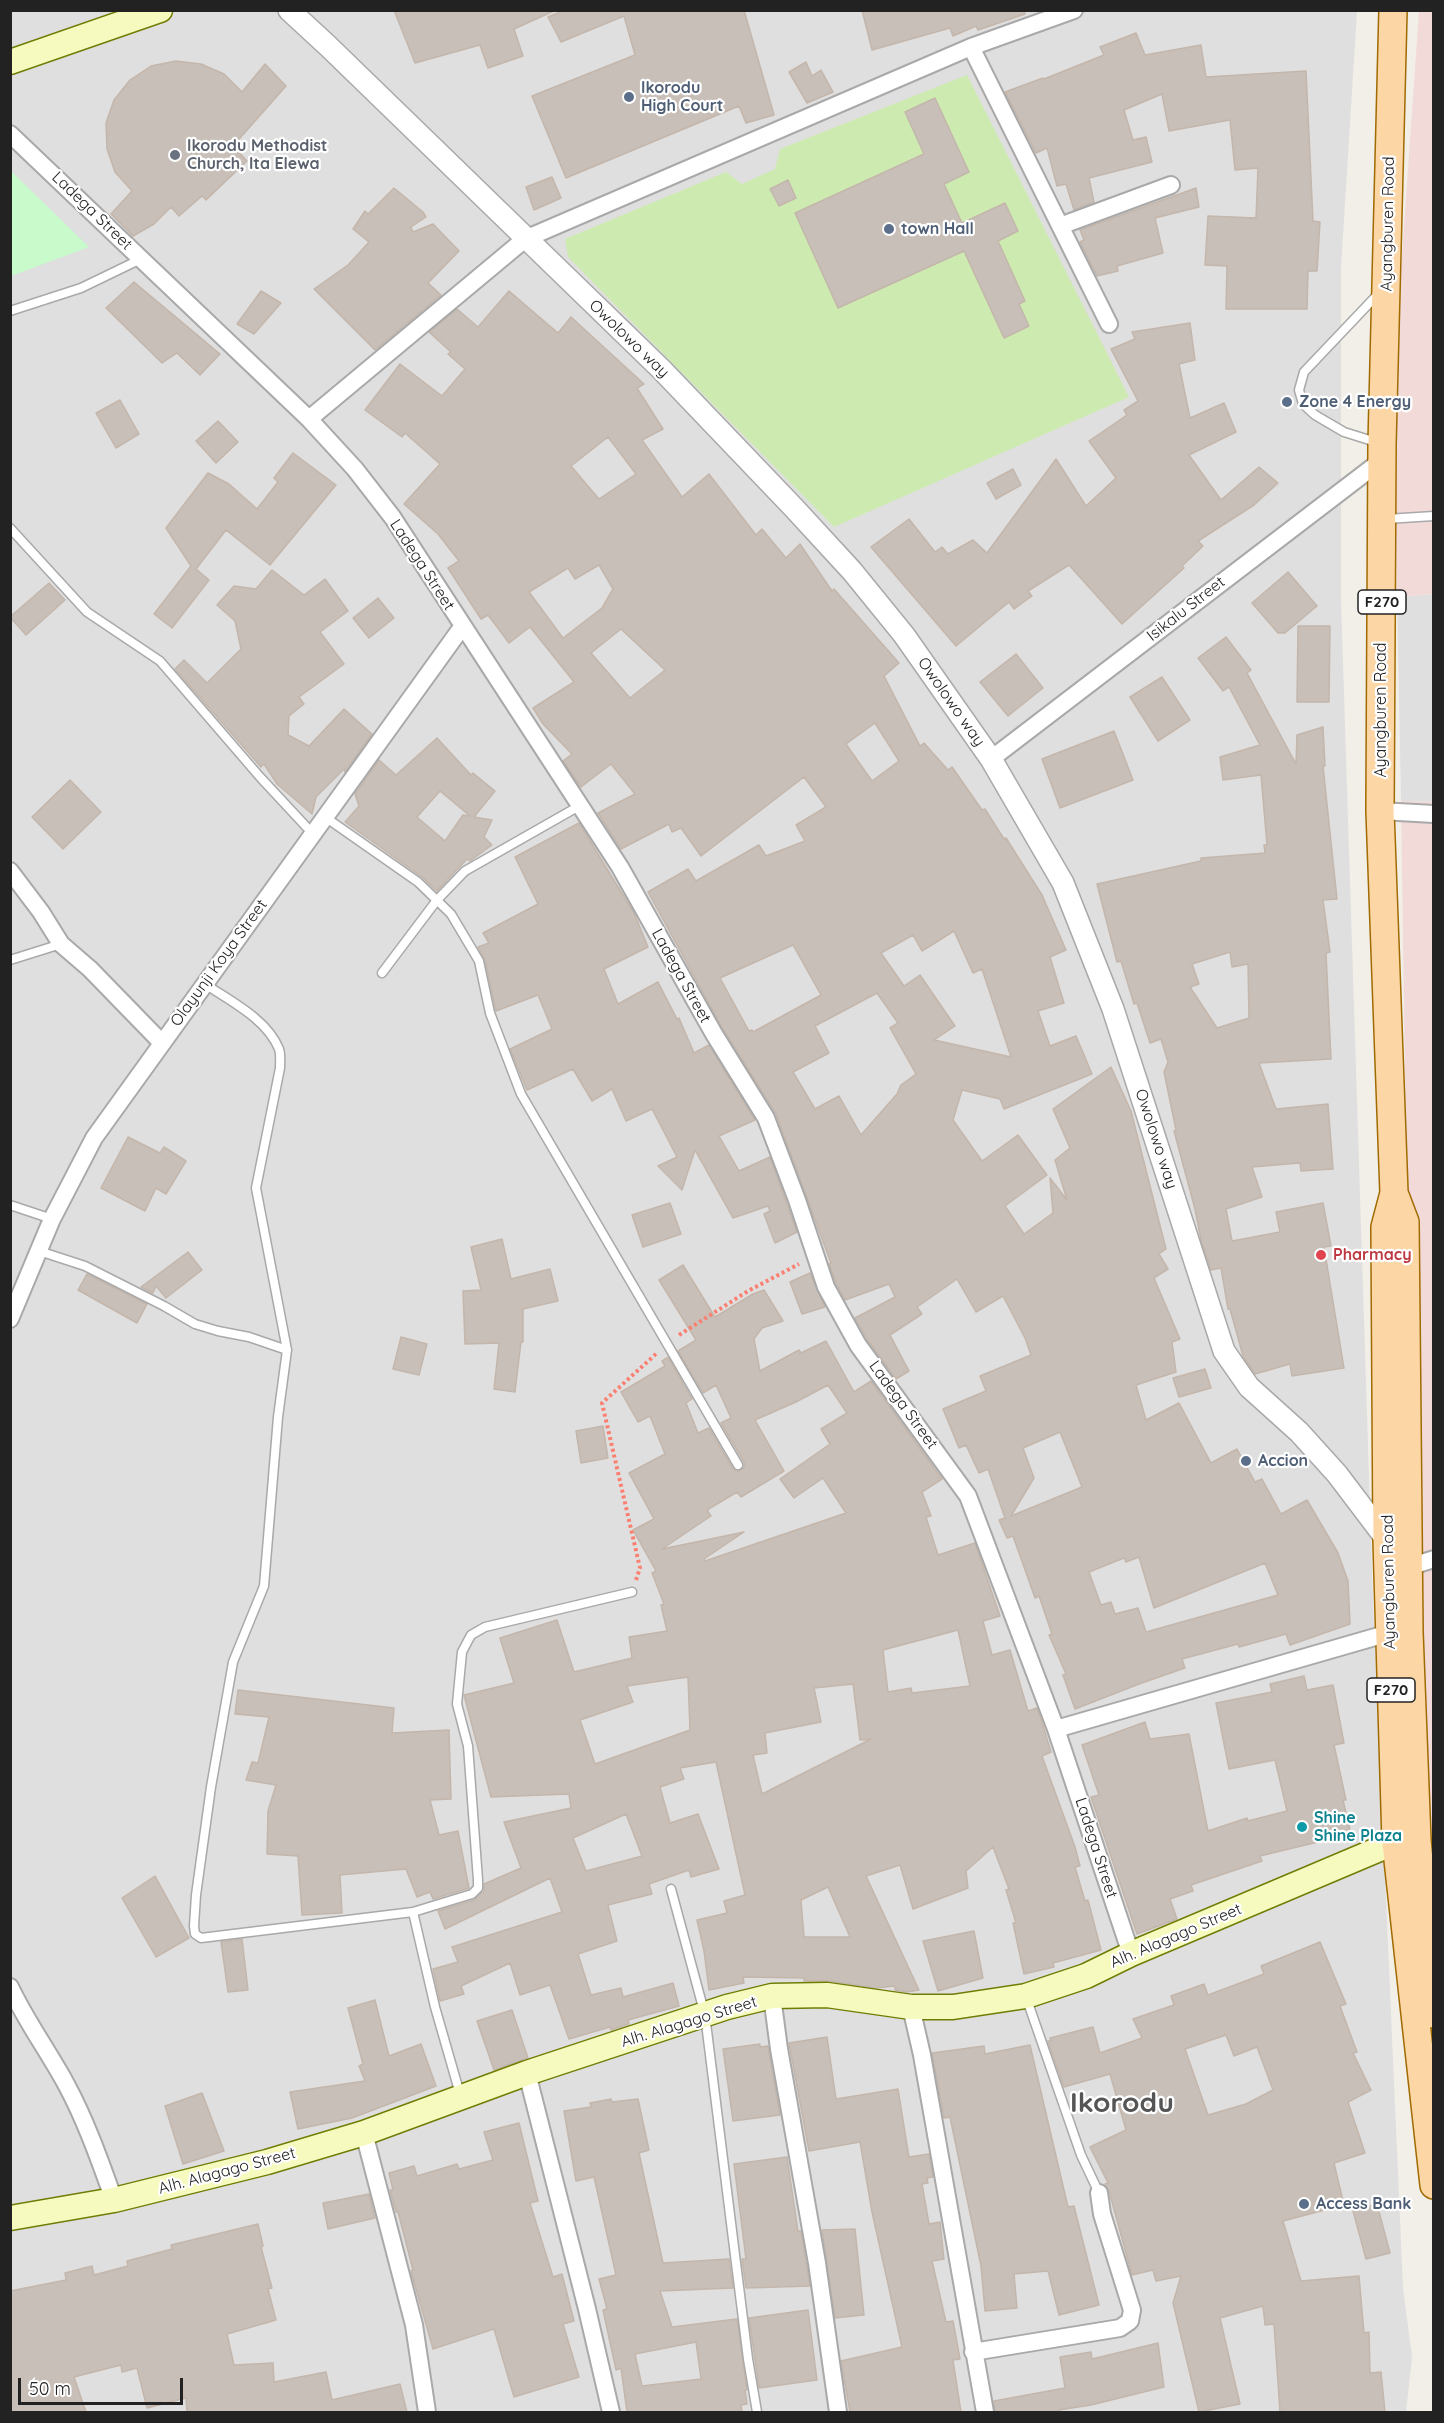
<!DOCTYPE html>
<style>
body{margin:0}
#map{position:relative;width:1444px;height:2423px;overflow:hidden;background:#f2efe9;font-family:Quicksand,sans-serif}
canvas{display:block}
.frame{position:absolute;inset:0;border:12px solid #222;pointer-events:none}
.scale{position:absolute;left:18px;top:2378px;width:165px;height:27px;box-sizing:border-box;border:3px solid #222;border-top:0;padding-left:8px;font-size:18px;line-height:21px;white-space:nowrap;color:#222;-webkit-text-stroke:4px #fff;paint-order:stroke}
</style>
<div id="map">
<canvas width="1444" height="2423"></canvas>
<div class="frame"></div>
<div class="scale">50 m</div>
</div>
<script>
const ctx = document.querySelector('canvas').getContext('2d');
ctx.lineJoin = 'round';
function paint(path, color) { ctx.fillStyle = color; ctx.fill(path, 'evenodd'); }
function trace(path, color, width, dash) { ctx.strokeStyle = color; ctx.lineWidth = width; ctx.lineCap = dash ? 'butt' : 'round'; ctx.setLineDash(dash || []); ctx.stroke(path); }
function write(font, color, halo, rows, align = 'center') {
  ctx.font = font + ' Quicksand,sans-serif'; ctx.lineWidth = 4.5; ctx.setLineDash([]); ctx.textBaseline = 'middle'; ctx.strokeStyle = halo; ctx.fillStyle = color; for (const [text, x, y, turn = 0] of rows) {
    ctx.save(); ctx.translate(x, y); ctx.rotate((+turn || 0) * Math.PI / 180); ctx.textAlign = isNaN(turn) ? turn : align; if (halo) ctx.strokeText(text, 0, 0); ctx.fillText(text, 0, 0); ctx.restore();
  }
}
paint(new Path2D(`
 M11,11H1357L1341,267V600L1373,1602L1403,2288L1412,2357L1406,2412H11Z
 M1433,594V802L1401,801L1397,597Z`), '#e0dfdf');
paint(new Path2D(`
 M1419,11H1433V594L1397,597L1393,384Z
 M1401,801L1434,802L1433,1984L1414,1699Z`), '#f2dad9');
paint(new Path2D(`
 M967,75L1129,397L834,527L568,257L565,239L726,172L742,184L775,169L780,149Z`), '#cdebb0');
paint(new Path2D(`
 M10,171H11L89,247L11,276Z`), '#c8facc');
const building = new Path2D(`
 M394,10H556L514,29L523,56L488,68L480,45L415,63Z
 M565,10H744L774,115L746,123L739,106L566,178L532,96L635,55L624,16L561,42L548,17Z
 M862,10H1024L1025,14L978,30L976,26L953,36L950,28L872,50Z
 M1136,33L1145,55L1201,45L1206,77L1306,71L1313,221L1320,222L1317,271H1308L1307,309H1226L1227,266L1205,265L1208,216L1256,218L1258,168L1235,170L1230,120L1169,131L1162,94L1124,110L1133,140L1146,137L1152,162L1089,178L1094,202L1074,210L1066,184L1057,186L1047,148L1036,153L1005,92L1043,78L1044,79L1104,55L1100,47Z
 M176,61L201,64L224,74L242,92L265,64L286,86L233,146L247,161L206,200L202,196L179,216L171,207L154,224L133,236L111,214L132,191L115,172L107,149L106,123L114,100L130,80L151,66Z
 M806,62L812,76L821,70L833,92L807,103L789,72Z
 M935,98L969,172L944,184L962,223L1005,203L1018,231L998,241L1025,301L1019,304L1029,326L1004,338L964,251L838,308L795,213L924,154L905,112Z
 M552,177L561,198L534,210L526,187Z
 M788,180L796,198L779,206L770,189Z
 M394,188L423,212L426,217L411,227L413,232L433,224L459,251L428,283L441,295L375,350L314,289L348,265L369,242L353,229L365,211L368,214Z
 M1196,188L1199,207L1155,218L1163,253L1117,266L1118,271L1097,276L1080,242L1084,240L1080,230Z
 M134,282L220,354L200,375L177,353L162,363L106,308Z
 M261,291L281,303L254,334L237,324Z
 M509,291L558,333L571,317L644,384L637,388L663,429L642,440L682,497L709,474L756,535L762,529L786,558L800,544L832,591L834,589L899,663L884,676L920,746L924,743L948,770L952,767L982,810L985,809L1004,839L1006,838L1042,895L1066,950L1050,957L1064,1003L1038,1011L1050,1046L1076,1036L1092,1074L1004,1109L1000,1099L962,1090L953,1120L982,1161L1018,1135L1047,1175L1005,1206L1024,1234L1053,1213L1050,1178L1067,1200L1055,1160L1070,1148L1053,1109L1111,1067L1131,1111L1166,1249L1159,1254L1168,1269L1154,1278L1180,1339L1172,1342L1176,1372L1136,1385L1146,1420L1179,1403L1211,1463L1237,1449L1255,1482L1262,1479L1281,1514L1307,1500L1338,1553L1348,1581L1350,1624L1290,1645L1286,1634L1239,1647L1238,1644L1182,1659L1185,1668L1139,1684L1075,1709L1063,1675L1066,1674L1049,1635L1052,1634L1039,1596L1035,1598L1013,1536L1007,1538L999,1520L1005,1518L988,1469L979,1473L966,1445L959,1448L943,1409L986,1391L980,1376L1031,1355L1025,1338L1003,1296L976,1312L957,1279L917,1307L922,1314L890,1335L909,1371L896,1379L867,1339L855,1318L895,1297L889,1284L845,1300L836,1283L829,1264L831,1263L776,1114L723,1029L648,892L688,869L696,881L759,845L766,856L805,841L796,825L826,807L804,777L701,856L681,828L672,832L669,824L621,849L598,813L635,794L611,764L581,787L563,761L572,754L543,724L533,708L574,682L530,627L509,643L488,615L481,619L448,568L459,561L438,534L404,504L440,464L405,433L402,437L365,410L400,364L442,396L465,369L448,354L451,352L429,332L457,309L478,327ZM608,437L636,474L599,499L571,466ZM599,565L613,589L602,608L563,638L529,592L568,568L575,579ZM621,629L665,670L630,698L591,653ZM875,723L899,761L872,781L846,744ZM954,931L973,973L982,969L1011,1057L934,1040L955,1026L920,975L904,986L881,953L913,935L922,951ZM793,945L821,995L753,1032L752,1030L749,1031L720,978ZM877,993L898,1023L890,1028L916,1074L901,1085L897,1094L861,1135L839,1096L815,1109L793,1072L829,1053L815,1026ZM1060,1432L1082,1487L1011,1516L1034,1478L1023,1448ZM1139,1557L1154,1608L1265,1563L1278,1595L1146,1632L1138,1608L1115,1614L1111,1602L1101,1605L1089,1572L1124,1558L1126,1562Z
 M1190,323L1195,360L1179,364L1190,418L1224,403L1236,432L1189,455L1221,500L1259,467L1278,483L1254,505L1198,541L1203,546L1182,566L1184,568L1122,624L1069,565L1028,591L1032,596L1014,609L1009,602L956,646L871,547L909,519L935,552L942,547L948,554L973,540L987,553L1056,459L1086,506L1116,478L1089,441L1127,415L1124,410L1138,401L1111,349L1135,339L1132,332Z
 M120,400L139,434L116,448L96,413Z
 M218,421L238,442L216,463L196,441Z
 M293,453L336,485L270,565L226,530L196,569L209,580L172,628L154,614L191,566L166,528L208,473L229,484L257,509L278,482L274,478Z
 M1013,469L1021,485L996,499L987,483Z
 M272,570L304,595L325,579L348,611L320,632L344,664L299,697L304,704L289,716L288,735L309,746L344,709L372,734L345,772L344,769L316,797L312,814L277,784L264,764L261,767L175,669L184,660L207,683L241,649L235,621L217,605L234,586L256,589Z
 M1288,572L1317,606L1285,633H1278L1252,603Z
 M49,583L65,600L26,635L10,617Z
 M378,598L394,618L369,638L353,618Z
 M1298,626H1330L1329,702H1297Z
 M1226,637L1251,670L1247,673L1296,764L1297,735L1323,727L1325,766H1323L1337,899L1323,900L1330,952L1326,953L1331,1059L1259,1063L1276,1109L1328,1104L1333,1169L1301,1171L1300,1163L1252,1167L1262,1197L1226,1209L1232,1241L1280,1232L1276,1212L1323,1203L1331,1246L1324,1247L1344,1368L1292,1376L1290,1364L1255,1374L1243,1356L1230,1309H1228L1221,1268L1211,1270L1201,1240L1195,1209L1174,1131L1176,1130L1164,1072L1168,1062L1161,1039L1150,1043L1137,1003L1134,1004L1121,961L1117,962L1097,884L1201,861V858L1265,853L1264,845H1267L1261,775L1223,780L1220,757L1260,745L1229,687L1223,691L1198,658ZM1230,952L1232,967L1248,964L1249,1018L1217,1028L1190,987L1199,984L1192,964Z
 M1016,654L1043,688L1008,716L980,682Z
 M1162,677L1190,720L1158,741L1130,697Z
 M1114,731L1133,780L1060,808L1042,759Z
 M437,738L471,775L473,773L495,791L474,817L492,820L484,837L492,845L470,861L467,859L437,891L422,877L345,822L359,806L355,794L379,760L396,775ZM440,791L470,816L463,815L445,841L417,817Z
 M70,780L101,812L63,849L32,817Z
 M579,823L634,913L648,947L604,969L618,1004L658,982L677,1019L679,1018L694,1053L709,1045L755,1120L719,1136L739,1171L770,1157L797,1232L775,1243L764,1214L770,1211L768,1206L733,1218L695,1150L682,1190L658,1166L677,1157L652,1109L626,1121L612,1089L592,1101L573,1069L527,1090L510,1049L552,1029L538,995L496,1011L485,960L478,947L489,943L483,933L538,904L515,857Z
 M128,1137L160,1153L164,1147L186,1161L166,1194L156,1188L145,1211L101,1188Z
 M670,1203L681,1234L643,1247L632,1215Z
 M502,1239L511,1279L550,1269L558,1301L523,1309V1342H521L515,1392L494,1389L499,1343L465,1344L463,1291L481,1290L471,1247Z
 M188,1252L202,1270L166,1298L156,1286L153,1293L141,1287Z
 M683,1265L715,1317L753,1294L764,1290L783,1321L762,1328L754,1339L760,1371L799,1350L801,1353L826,1341L854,1392L871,1381L942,1479L922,1492L931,1516L926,1517L938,1555L975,1543L1000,1616L983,1621L992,1655L1010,1650L1028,1711L1037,1708L1042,1722L1051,1752L1042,1756L1075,1847L1080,1866L1075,1867L1085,1901L1088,1900L1101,1950L1053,1963L1054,1967L1024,1974L1013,1923H1016L1006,1890L1009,1889L993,1847L966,1871L968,1888L913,1909L900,1865L866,1876L919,1990L907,1992L895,1990V1986L876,1988L829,1981H804V1978L743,1977L744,1983L709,1990L704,1951L697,1920L727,1913L724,1901L745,1895L716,1762L680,1768L684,1779L660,1787L670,1823L698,1814L719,1869L691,1877L689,1870L649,1884L652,1894L608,1905L617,1941L578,1954L591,1995L621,1988L623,1997L673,1983L679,2006L628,2020L629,2024L611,2030L610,2027L569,2039L550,1985L520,1995L510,1963L461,1986L464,1994L440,2001L433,1969L458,1962L452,1947L562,1912L550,1878L445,1929L438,1911L474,1900L484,1891V1884L521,1868L504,1822L571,1808L569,1794L491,1797L464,1695L514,1683L500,1638L557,1620L574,1672L632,1658L629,1637L667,1631L661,1605L664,1604L652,1573L656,1571L633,1530L654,1519L629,1473L665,1454L650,1416L638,1422L621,1392L665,1366L662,1361L668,1357L692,1399L686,1403L698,1433L709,1428L733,1469L739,1471L744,1468V1462L721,1423L731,1418L716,1385L703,1393L678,1351L696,1340L659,1280ZM828,1385L847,1413L821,1429L830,1444L780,1479L794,1498L823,1478L846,1513L705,1561L704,1559L744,1532L662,1549L711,1516L707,1510L737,1492L741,1497L784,1471L755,1420L796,1402ZM958,1630L970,1686L912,1693L911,1688L888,1692L883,1650ZM688,1677L690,1730L595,1764L580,1720L633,1702L627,1686ZM853,1684L860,1740L871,1739L762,1794L753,1755L767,1753L765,1733L821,1722L814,1688ZM626,1814L642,1856L586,1871L573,1838ZM828,1887L850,1937H804L801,1900Z
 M810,1273L825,1307L802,1314L790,1282Z
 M87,1274L147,1304L137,1323L78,1290Z
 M401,1337L427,1344L419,1375L393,1369Z
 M1205,1369L1211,1388L1179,1397L1173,1378Z
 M603,1426L608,1458L581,1463L576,1431Z
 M1304,1676L1307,1690L1333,1685L1344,1743L1334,1745L1346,1800H1343L1351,1834L1260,1856L1262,1861L1191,1885L1193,1891L1170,1899L1177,1919L1137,1934L1091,1797L1099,1795L1082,1745L1145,1722L1150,1739L1189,1734L1208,1831L1247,1818L1248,1821L1287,1811L1275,1760L1229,1769L1216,1703L1272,1692L1270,1684Z
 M238,1690L394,1708L392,1733L449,1730L451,1799L430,1800L439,1835L458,1831L469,1888L433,1899L430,1892L417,1897L406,1869L340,1875L342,1913L302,1915L298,1856L267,1854L268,1811L276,1785L246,1780L252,1762L258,1763L269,1717L235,1714Z
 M155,1876L189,1938L156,1957L122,1898Z
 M974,1931L983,1978L938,1991L923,1941Z
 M242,1939L248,1990L228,1992L221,1942Z
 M1320,1942L1346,2004L1340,2006L1357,2052L1353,2053L1371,2090L1348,2102L1365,2153L1334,2163L1344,2205L1283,2221L1301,2281L1359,2276L1364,2333L1369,2332L1370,2373L1381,2372L1385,2412H1280L1274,2324L1265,2325L1263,2306L1220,2318L1240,2404L1199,2412L1173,2303L1181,2276L1156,2281L1153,2270L1132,2275L1109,2191L1105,2184L1108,2183L1090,2147L1126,2130L1110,2074L1064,2087L1048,2041H1051L1050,2038L1093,2027L1100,2053L1142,2038L1133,2019L1174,2005L1171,1996L1204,1984L1208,1995L1264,1974L1261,1966ZM1226,2035L1234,2056L1257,2047L1273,2090L1246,2104L1208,2115L1185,2049Z
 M375,2000L389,2056L421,2044L436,2086L352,2118L298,2129L290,2092L365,2081L359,2066L363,2064L348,2008Z
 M512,2010L528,2058L494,2070L477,2021Z
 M827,2037L836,2099L898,2089L909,2157L929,2154L933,2177L927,2178L928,2183L922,2184L929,2224L940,2222L944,2259L932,2261L946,2322L953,2321L960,2359L953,2360L961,2412H850L841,2361L902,2347L872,2212L860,2142L809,2151L789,2043Z
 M760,2044V2047L768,2046L780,2115L733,2121L723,2049Z
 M1030,2045L1068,2207L1074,2206L1099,2305L1059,2315L1048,2271L1014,2274L1017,2308L985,2311L981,2266L950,2117L944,2118L932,2053L984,2046L985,2054Z
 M202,2093L224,2151L183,2164L165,2106Z
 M611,2099L612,2102L638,2099L649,2150L639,2153L663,2263L729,2259L733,2288L660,2291L672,2327L737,2319L747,2390H745L747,2404L741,2405L742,2412H627L621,2368L616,2370L603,2310L607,2309L599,2279L616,2275L594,2177L576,2181L564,2111L591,2107L590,2103ZM696,2342L701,2379L642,2386L635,2354Z
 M519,2123L538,2201L530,2203L553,2277L562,2274L574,2321L563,2324L579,2377L514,2397L494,2329L433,2349L411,2271L413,2270L398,2212H396L390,2190H393L389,2173L414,2166L417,2176L457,2164L459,2169L493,2160L484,2132Z
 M787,2157L798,2231H801L810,2286L746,2288L742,2259H746L734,2164Z
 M369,2194L375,2218L328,2229L323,2203Z
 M1377,2204L1390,2253L1366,2259L1353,2211Z
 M258,2224L263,2246L261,2247L272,2288L268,2289L276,2320L227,2334L234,2365L273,2363L274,2382L326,2372L332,2400L400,2384L407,2412H187L186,2398L147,2408L137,2368L122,2372L121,2365L74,2377L86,2412H10V2291L66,2280L65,2273L92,2266L94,2275L128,2266L127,2261L172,2249L171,2245Z
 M855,2229L864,2315L835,2318L822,2230Z
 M808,2310L817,2380L759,2388L749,2318Z
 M1158,2343L1164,2387L1091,2405L1059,2410L1060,2412H995L994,2401L1065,2388L1060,2357L1091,2352L1092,2359Z`);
paint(building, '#c7bfb8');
trace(building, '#c4b6ab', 1.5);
const service = new Path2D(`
 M10,311L81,288L141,259
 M1379,443L1344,432L1315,415L1303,404L1299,390L1304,372L1380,292
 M1386,519L1434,516
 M10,528L87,612L160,661L260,777L313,834
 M325,817L418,882L451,914L479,961L490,1013L521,1094L738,1465
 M10,960L61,944
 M382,973L437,900L465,871L581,805
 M205,984C230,1001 267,1019 279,1049C281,1055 280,1062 280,1068L256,1188L287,1350L278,1417L264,1586L233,1662L211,1787L196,1895L194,1926L195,1934L201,1938L413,1912L472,1894L478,1888V1880L468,1746L457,1704L462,1652L471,1635L485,1627L632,1592
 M10,1205L52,1219
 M39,1251L85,1266L164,1306L195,1324L218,1331L249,1337L287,1350
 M671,1889L705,2015L748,2359L757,2412
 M413,1912L435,2007L460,2094
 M1026,1997L1081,2155L1099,2193`);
const minor = new Path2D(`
 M971,47L1109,324
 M10,134L309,419L355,469L393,518L620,867L714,1034L766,1118L797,1200L826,1287L858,1345L968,1496L1056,1729L1131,1954
 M1060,226L1171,185
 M309,419L525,239L971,47L1074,10
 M991,759L1382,460
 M1380,811L1434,814
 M10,871L41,912L61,944L90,969L161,1042
 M10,1319L52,1219L94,1138L462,627
 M1409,1567L1434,1559
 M1056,1729L1389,1633
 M10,1987C26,2021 48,2051 66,2084C86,2121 100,2161 114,2200
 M772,1996L779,2049L817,2263L838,2412
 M911,2007L922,2055L985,2412
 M527,2073L587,2309L611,2412
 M364,2133L414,2325L427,2412
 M973,2352L1120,2328L1130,2321L1132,2310L1102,2214L1099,2193`);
const tertiary = new Path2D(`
 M289,10L328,46L662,370L794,508L852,571L904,635L991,759L1063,883L1113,1009L1224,1351L1249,1387L1299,1432L1337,1474L1387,1540`);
const secondary = new Path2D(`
 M10,62L160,10
 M10,2218L114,2200L267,2162L364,2133L527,2073L727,2007L772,1996L827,1995L911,2007H953L1026,1996L1086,1976L1131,1954L1396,1842`);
const primary = new Path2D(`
 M1393,10L1382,444L1380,811L1394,1193L1405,1222L1409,1632L1417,1840L1434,2014
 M1394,1193L1385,1227L1387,1540L1396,1842L1434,2185`);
trace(service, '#a9a9a9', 11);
trace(minor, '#a9a9a9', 20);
trace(tertiary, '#a9a9a9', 24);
trace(secondary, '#707d05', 27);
trace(primary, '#a06b00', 30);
trace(new Path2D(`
 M679,1335L748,1291L799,1264
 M636,1580L640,1568L602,1403L657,1353`), '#fa8072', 4, [3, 3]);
trace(service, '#fff', 8);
trace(minor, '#fff', 16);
trace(tertiary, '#fff', 21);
trace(secondary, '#f7fabf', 24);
trace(primary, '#fcd6a4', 27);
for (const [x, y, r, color] of [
 [629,97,6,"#5c6f8a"],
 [175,155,6,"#6b7280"],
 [889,229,6,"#5c6f8a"],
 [1287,402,6,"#5c6f8a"],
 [1321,1255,6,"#e0444e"],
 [1246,1461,6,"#5c6f8a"],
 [1302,1827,6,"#0f9aa8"],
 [1304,2204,6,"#5c6f8a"]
]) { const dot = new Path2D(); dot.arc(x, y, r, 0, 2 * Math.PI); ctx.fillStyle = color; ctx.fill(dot); trace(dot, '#fff', 2); }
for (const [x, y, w] of [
 [1382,602,48],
 [1391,1690,48]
]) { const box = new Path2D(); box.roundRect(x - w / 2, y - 12, w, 24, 4.5); ctx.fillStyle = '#fff'; ctx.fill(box); trace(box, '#222', 1.5); }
write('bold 15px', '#222', null, [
 ["F270",1382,602],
 ["F270",1391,1690]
]);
write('bold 16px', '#4e5e75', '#fff', [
 ["Ikorodu",641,88],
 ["High Court",641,106],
 ["town Hall",901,229],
 ["Zone 4 Energy",1299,402],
 ["Accion",1258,1461],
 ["Access Bank",1316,2204]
], 'left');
write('bold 16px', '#5b616d', '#fff', [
 ["Ikorodu Methodist",187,146],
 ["Church, Ita Elewa",187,164]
], 'left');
write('16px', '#222', '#fff', [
 ["Ladega Street",92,211,44],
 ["Ayangburen Road",1388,224,-89],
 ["Owolowo way",629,339,44],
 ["Ladega Street",422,565,57],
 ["Isikalu Street",1186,609,-38],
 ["Owolowo way",951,702,55],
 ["Ayangburen Road",1381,710,-90],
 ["Olayunji Koya Street",219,963,-54],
 ["Ladega Street",681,976,61],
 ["Owolowo way",1156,1139,72],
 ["Ladega Street",903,1405,54],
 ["Ayangburen Road",1389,1582,-91],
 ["Ladega Street",1096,1848,72],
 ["Alh. Alagago Street",1176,1936,-23],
 ["Alh. Alagago Street",689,2022,-17],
 ["Alh. Alagago Street",227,2171,-15]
]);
write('bold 16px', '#be3a42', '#fff', [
 ["Pharmacy",1333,1255]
], 'left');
write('bold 16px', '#0d838f', '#fff', [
 ["Shine",1314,1818],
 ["Shine Plaza",1314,1836]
], 'left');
write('bold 28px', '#555', '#fff', [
 ["Ikorodu",1122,2104]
]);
</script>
